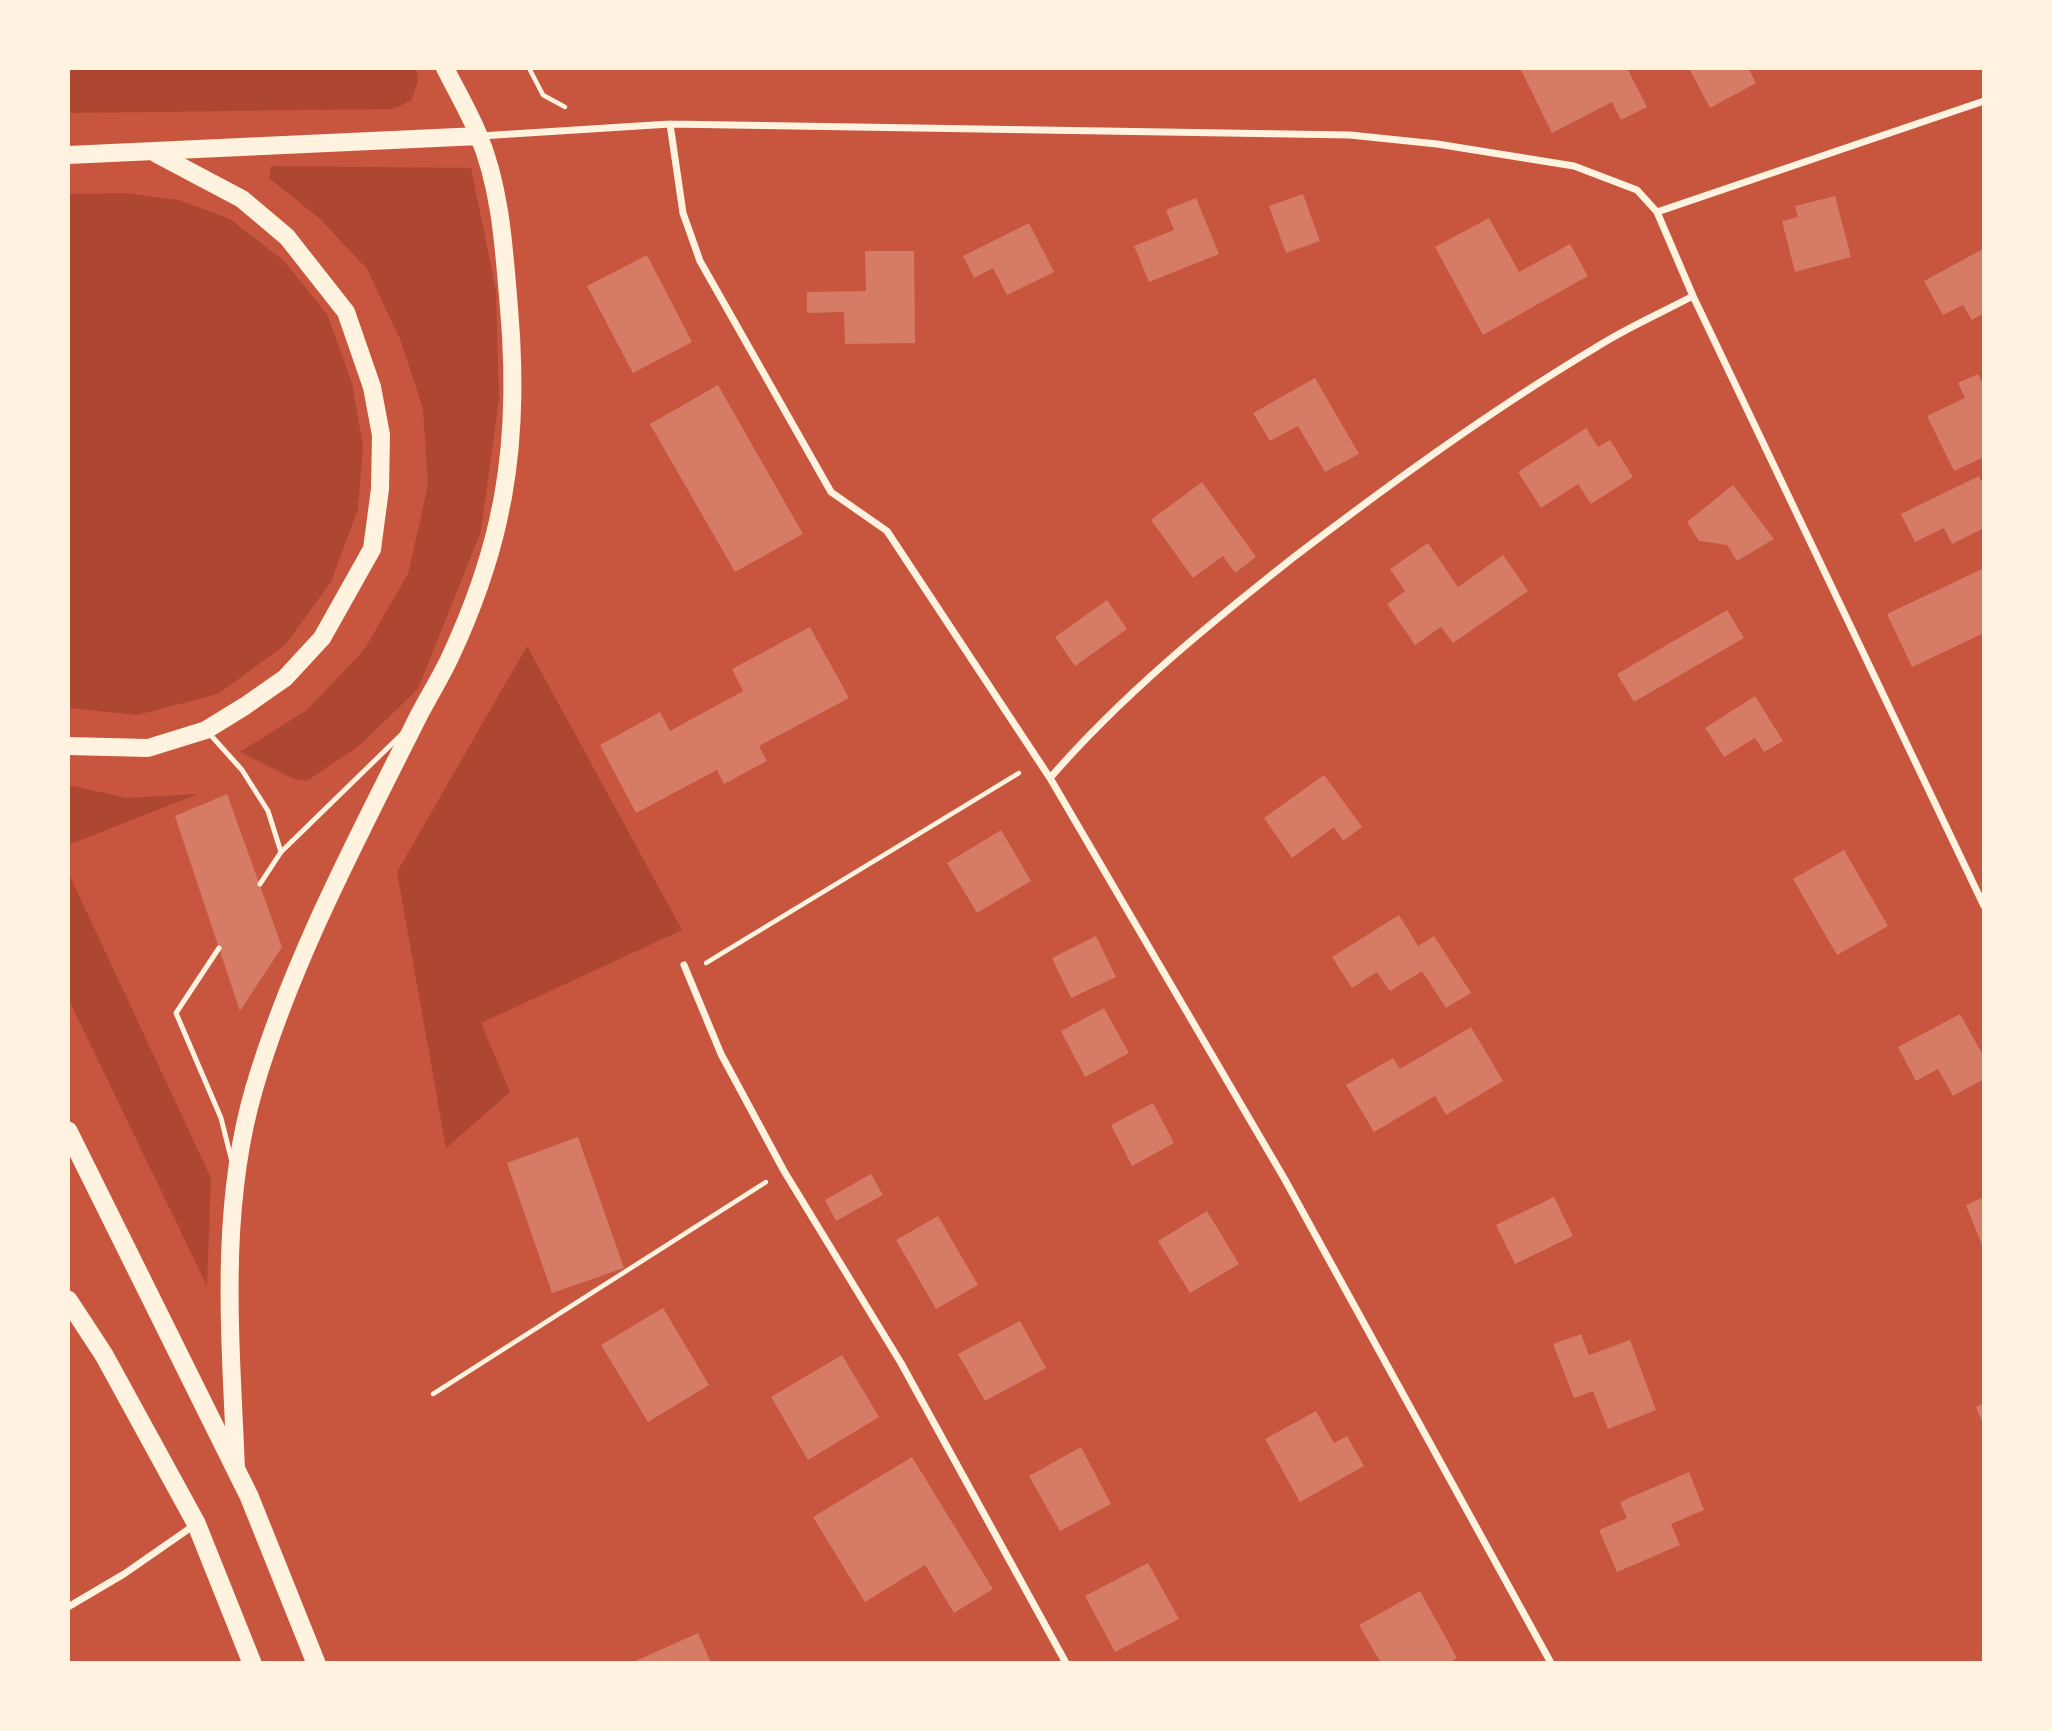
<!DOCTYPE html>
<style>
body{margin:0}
#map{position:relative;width:2052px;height:1731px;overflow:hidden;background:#c8553d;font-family:"Noto Serif",serif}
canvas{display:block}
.frame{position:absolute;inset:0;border:70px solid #fff3e0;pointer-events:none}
</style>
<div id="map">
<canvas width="2052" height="1731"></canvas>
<div class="frame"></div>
</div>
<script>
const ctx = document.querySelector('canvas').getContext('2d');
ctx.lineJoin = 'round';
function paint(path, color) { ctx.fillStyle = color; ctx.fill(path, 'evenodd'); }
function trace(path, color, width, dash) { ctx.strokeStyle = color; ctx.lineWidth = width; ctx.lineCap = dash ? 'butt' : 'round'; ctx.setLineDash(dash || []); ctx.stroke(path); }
paint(new Path2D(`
 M68,68H416L418,81L411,101L392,109L68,113Z
 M271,166L471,168L496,291L499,399L481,531L418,689L360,745L307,781L294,779L240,752L307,710L364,650L408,574L428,485L423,409L400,339L367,269L320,219L269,178Z
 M124,193L179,200L230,219L284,261L327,314L352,383L363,447L358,509L331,582L285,645L218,694L137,715L68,708V194Z
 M527,646L682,930L481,1023L510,1092L446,1148L397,872Z
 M68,785L127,798L198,794L68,845Z
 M68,872L211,1178L207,1286L68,998Z`), '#ae4732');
paint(new Path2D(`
 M1520,68H1627L1647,107L1621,120L1612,102L1552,133Z
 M1689,68H1748L1756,83L1710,108Z
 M1303,194L1320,241L1286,253L1269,206Z
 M1835,196L1851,257L1795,272L1782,221L1798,217L1795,206Z
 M1196,198L1219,254L1149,282L1134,246L1174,230L1166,210Z
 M1489,218L1519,272L1570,244L1588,276L1483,335L1435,247Z
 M1029,223L1054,272L1007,295L993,268L974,278L963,256Z
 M1983,249L1984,313L1972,320L1963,305L1943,315L1924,281Z
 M865,251H914L915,343L845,344L844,312L807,313V292L866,291Z
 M647,255L692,342L633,373L587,286Z
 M1978,374L1984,386V457L1954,471L1927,416L1965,398L1958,383Z
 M1315,378L1359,454L1325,472L1298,426L1270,441L1253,413Z
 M718,385L803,534L735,572L650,424Z
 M1586,428L1598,447L1610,440L1633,477L1591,504L1578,484L1541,508L1518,472Z
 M1979,476L1984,486V528L1952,544L1944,528L1915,542L1901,514Z
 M1202,482L1256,557L1235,573L1223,556L1193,578L1151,520Z
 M1733,485L1774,539L1737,561L1727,545L1699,541L1687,522Z
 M1428,543L1458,587L1503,555L1528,591L1453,643L1441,627L1415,645L1387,604L1405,591L1390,569Z
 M1984,568V633L1912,667L1887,614Z
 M1107,600L1127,629L1075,666L1055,637Z
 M1727,610L1744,638L1634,702L1617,674Z
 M810,627L849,698L759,746L767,761L724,784L717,770L636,813L600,745L660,712L670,731L743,691L732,669Z
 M1755,696L1783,741L1764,752L1755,738L1724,757L1705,728Z
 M1324,775L1362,827L1343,841L1334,827L1292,858L1264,818Z
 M227,794L282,947L240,1011L175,816Z
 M1001,830L1031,881L977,913L947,863Z
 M1844,850L1888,926L1837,955L1793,879Z
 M1399,915L1418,946L1434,936L1471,993L1446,1008L1422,971L1390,991L1377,972L1352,988L1332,957Z
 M1096,936L1116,977L1071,998L1052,958Z
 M1104,1008L1129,1053L1085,1077L1061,1031Z
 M1960,1014L1984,1057V1079L1953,1096L1938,1069L1916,1081L1898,1047Z
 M1471,1027L1503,1081L1446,1115L1435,1096L1374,1132L1346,1085L1393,1058L1400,1069Z
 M1153,1103L1174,1143L1132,1166L1111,1125Z
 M578,1137L624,1268L552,1293L507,1163Z
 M871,1174L883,1195L836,1221L825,1200Z
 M1554,1197L1573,1236L1515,1264L1496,1225Z
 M1984,1197V1250L1966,1205Z
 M1207,1211L1239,1264L1190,1293L1158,1241Z
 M938,1216L978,1285L936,1309L896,1240Z
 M663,1308L709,1385L648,1422L601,1345Z
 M1020,1321L1046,1368L985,1401L958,1354Z
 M1581,1334L1589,1355L1630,1340L1656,1410L1608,1429L1593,1391L1574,1398L1553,1344Z
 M842,1355L879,1417L808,1460L771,1397Z
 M1984,1403V1426L1976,1407Z
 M1316,1411L1334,1443L1347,1436L1364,1466L1300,1502L1265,1439Z
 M1081,1447L1111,1504L1060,1531L1029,1476Z
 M912,1457L993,1589L954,1613L925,1565L865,1602L813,1517Z
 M1689,1472L1704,1510L1671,1524L1680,1545L1617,1572L1599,1530L1627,1518L1620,1502Z
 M1148,1563L1179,1619L1115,1652L1085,1596Z
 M1420,1591L1457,1658L1448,1663H1381L1359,1625Z
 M698,1633L711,1663H631Z`), '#d67c66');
trace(new Path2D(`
 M529,68L543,95L565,107
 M706,963L1019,773
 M433,1394L766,1182`), '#fff3e0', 4.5);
trace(new Path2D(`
 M207,731L242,770L268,811L281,852
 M260,884L281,852L401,735
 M219,948L176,1013L221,1118L232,1162`), '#fff3e0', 5);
trace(new Path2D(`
 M670,124L683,213L700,261L831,492L887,531L1050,778L1284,1178L1551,1663
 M480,136L670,124L1350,135L1437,144L1574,166L1637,190L1657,212L1693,296L1984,906
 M1657,212L1984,101
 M1050,778C1122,695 1208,625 1294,557C1391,483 1490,411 1595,348C1626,328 1661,313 1693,296
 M684,965L721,1054L784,1171L901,1363L1066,1663
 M68,1607L124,1574L196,1524`), '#fff3e0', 7);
trace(new Path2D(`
 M68,155L479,136
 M68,746L148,748L206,730L245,706L285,678L322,638L372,549L380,489L381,435L372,387L346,312L287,237L242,199L157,154
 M236,1470C231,1343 218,1213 254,1089C291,963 355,843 414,725C426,700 441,678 452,653C471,612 488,565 498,521C514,452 515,377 509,308C504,250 501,188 478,134C469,112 456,90 445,68`), '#fff3e0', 18);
trace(new Path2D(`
 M68,1131L249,1496L316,1663
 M68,1300L104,1355L196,1523L252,1663`), '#fff3e0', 19);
</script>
